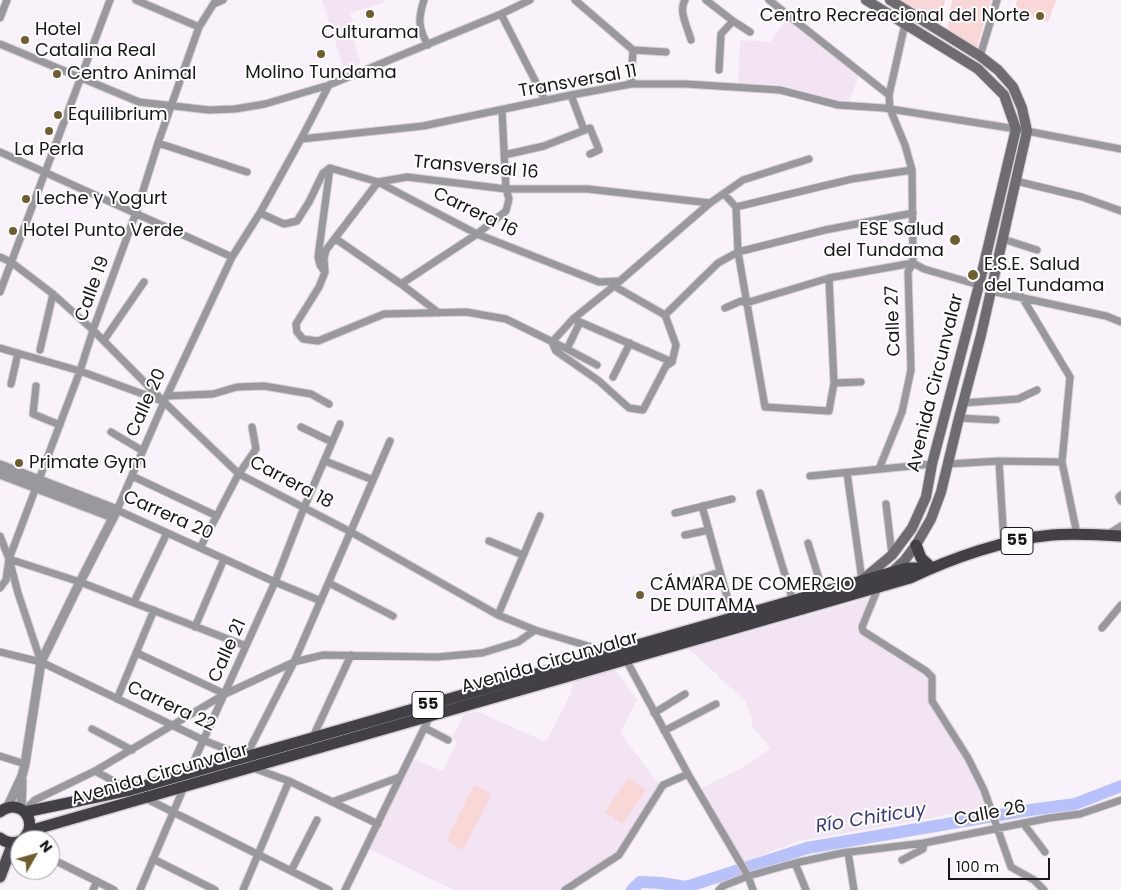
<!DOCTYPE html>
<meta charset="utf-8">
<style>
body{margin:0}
#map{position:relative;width:1121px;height:890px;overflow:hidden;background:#faf2fa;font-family:Poppins,sans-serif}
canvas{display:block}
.north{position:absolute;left:10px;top:830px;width:50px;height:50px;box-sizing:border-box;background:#fff;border:1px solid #a3a2a3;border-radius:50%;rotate:52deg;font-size:14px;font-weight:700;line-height:20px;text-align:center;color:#181618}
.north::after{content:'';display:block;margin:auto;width:18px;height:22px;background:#6f5e2c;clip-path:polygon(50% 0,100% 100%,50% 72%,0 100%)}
.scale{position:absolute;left:948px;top:858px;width:102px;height:22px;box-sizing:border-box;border:2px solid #181618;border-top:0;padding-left:6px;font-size:15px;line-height:18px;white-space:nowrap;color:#181618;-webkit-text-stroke:4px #fff;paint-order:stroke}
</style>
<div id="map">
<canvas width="1121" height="890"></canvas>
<div class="north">N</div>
<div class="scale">100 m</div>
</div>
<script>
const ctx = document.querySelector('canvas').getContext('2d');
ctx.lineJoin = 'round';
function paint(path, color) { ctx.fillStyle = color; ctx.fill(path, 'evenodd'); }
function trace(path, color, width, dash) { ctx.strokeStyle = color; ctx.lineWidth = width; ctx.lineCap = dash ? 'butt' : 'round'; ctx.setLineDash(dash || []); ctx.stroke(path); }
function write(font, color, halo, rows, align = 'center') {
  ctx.font = font + ' Poppins,sans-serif'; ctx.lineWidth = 4; ctx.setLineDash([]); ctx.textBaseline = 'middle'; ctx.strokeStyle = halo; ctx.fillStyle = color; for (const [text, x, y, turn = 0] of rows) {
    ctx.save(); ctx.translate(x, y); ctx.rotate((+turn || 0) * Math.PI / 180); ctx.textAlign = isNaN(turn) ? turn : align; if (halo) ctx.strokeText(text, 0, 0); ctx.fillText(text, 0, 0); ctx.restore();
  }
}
paint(new Path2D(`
 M322,0H384L385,2L350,13L353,22H351L353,28L350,30L361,64L344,69Z
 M787,19L859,75L849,102L836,101L782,85L738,83L740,40L770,42Z
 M874,597L856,628L929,676L928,698L957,742L987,808L798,841L745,862L699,789L734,772L758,758L770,748L752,726V719L745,701L689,649Z
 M615,670L637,700L620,733L661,787L620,853L566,890H454L366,847L410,758L443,771L457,742L452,738L464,714L476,711L546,742L571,693L573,677Z`), '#f2e4f2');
paint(new Path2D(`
 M899,0H945L941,26Z
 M952,0H991L977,47L947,31Z
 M1017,0H1056L1048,22L1014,11Z
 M628,778L646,790L622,824L605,812Z
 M474,785L492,794L463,850L446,841Z`), '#f9d7d7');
trace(new Path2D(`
 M632,890L640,882L661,883L686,887L807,848L1023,811L1075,804L1121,786`), '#b7c1fb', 12);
const minor = new Path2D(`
 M136,0L199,27
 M424,0C418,19 418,28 428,45
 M575,0L633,50
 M685,0C678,11 688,28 691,40
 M706,0L733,21
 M769,0L889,95
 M214,4L223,0
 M501,14L545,100
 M0,18L7,0
 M0,44L139,102L209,110L235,109L265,104L329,85L501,14L530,0
 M633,50L666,52
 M980,56L997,0
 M719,70L721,34L733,21L750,32
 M631,84L633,50
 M571,95L584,130
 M301,139L423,126L571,95L631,84H686L780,90L838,105L884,108L1016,129L1121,149
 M158,143L247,172
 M0,152L232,257
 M504,155L544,146L590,128L599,150L590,154
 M330,168L318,257L320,265L325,272L319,287L296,324L297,332L303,339L318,341L384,314L466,312L506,319L567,349L597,365
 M1016,181L1082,197L1121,211
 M724,194L736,207
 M736,207L738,252L765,407L829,411L834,383L829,278
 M736,207L852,179L912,170
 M260,213L284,224L297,221L309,202L323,173L330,168L378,182L477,234L599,282L620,281
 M336,239L401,284L439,313
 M1003,239L1037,250
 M0,257L11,262L53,294L93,330L164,402L239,474L351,532L498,615L535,630L608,652
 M325,272L324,259L326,250L378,182L407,177L506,189H588L710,203
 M401,284L477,234L506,211L509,199L506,189L502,111
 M614,286L665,315
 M991,291L1106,316L1121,322
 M0,292L110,0
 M1022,297L1070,377L1062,462L1077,534
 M725,308L741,301L746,303L829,278L913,263L924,269L979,285
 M573,319L672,362
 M104,340L144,282
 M0,348L80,371L162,401
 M567,349L580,322
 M40,350L53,294
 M672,362L666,366L643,410L629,408L599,381L556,351L552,342L573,319L614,286L710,203L743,180L809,159
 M672,362L676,345L665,315L718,263L738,252L825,230L913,213
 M613,377L630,343
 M834,383L861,382
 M11,384L18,353
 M36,386L33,414L60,425
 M167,396L213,394L237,387L264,386L311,394L329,404
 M963,403L1018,399L1037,390
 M959,418L996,420
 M301,427L332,442
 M111,432L143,451
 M325,461L373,480
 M999,461L1004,544
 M948,464L999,461L1062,462
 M879,469L902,412L911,370L908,272L913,263L912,170L905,145L890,109L889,95L905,24
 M847,473L862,580
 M132,476L217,516
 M810,476L932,464
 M760,493L793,601
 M1121,495L1119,497L1121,501
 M886,504L892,555
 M702,506L733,618
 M675,513L732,499
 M685,535L709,530
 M1107,535L1121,526
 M0,536L9,559L18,593L41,662
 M489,541L523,555
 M808,543L823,592
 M200,548L238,475L256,449L252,427
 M9,559L80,582L246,646
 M695,580L720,572
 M329,583L393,616
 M0,588L6,580L9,559L80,371L94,327L137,210L158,143L199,27L216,0
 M878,588L862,627L863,631L926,671L932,677V701L968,758L984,790L1011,867L1034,880L1044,890
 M321,601L275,582L117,510L164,402L232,257L260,213L301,139L329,85
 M134,602L167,533
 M498,615L540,516
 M195,627L224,559
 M1102,628L1121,605
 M0,652L41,662L203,740L246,757
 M137,653L225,694
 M624,656L688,774L748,876L753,890
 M117,699L154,610
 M654,713L685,694
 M425,728L448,740
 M92,729L132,750
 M664,731L716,704
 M312,739L351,655
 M0,756L25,764
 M246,756L294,662L390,441
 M253,768L289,781L378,824
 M95,771L130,790
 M188,774L275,582L303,510L340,424
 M143,797L329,890
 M332,802L400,777
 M24,811L35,800L95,771L225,694L294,662L323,655L437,657L482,653L518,642L535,630
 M1023,823L1045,852
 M848,852L854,890
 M50,858L114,890
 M153,859L215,890
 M902,860L923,849L924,843
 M795,863L806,890
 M291,871L317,820
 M93,890L97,881
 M140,890L184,787
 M243,890L289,781
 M345,890L431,714
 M565,890L619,855L663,785L688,774
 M719,890L723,886L748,876L795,863L842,853L924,843L1049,818L1080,814L1121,800`);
const tertiary = new Path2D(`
 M0,465L117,510L80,582L41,662L25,764L22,776L7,808
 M0,474L113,517
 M21,809L22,781`);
const secondary = new Path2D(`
 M890,0L980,56L998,70L1013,87L1022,108L1027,131L981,335L959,418L941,492L931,519L916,545L904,561L892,572
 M862,580L892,555L912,528L926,497L932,464L979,285L1016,129L1004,95L978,69L866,0`);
const primary = new Path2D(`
 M0,877L13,843`);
const trunk = new Path2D(`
 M916,545L921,558L932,568
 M0,812C21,796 41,823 22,840
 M25,812L130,790L907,568H927
 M29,831L910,578C952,558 1006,539 1052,535C1075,533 1098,535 1121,536
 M0,838C6,843 13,844 20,841`);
trace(minor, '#d6cfd6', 9);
trace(tertiary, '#d6cfd6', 11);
trace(secondary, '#d6cfd6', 12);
trace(primary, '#d6cfd6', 14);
trace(trunk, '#d6cfd6', 14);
trace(minor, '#99989c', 7);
trace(tertiary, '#99989c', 9);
trace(secondary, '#6e6c71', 10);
trace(primary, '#4f4d53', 11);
trace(trunk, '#424046', 11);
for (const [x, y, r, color] of [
 [370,14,5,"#6f5e2c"],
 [1040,16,5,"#6f5e2c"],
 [25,40,5,"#6f5e2c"],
 [321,54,5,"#6f5e2c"],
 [57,74,5,"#6f5e2c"],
 [58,115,5,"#6f5e2c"],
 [49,131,5,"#6f5e2c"],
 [26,199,5,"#6f5e2c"],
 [13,231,5,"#6f5e2c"],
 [955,240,6,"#6f5e2c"],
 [973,275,6,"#6f5e2c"],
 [19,463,5,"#6f5e2c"],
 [640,595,5,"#6f5e2c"]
]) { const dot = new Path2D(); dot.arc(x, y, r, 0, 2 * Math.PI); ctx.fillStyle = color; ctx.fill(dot); trace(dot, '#fff', 2); }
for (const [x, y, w] of [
 [1017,541,32],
 [428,705,32]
]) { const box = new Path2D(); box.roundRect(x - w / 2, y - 13.5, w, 27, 4); ctx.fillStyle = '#fff'; ctx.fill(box); trace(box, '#181618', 1); }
write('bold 16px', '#181618', null, [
 ["55",1017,541],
 ["55",428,705]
]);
write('18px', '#181618', '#fff', [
 ["Centro Recreacional del Norte",1030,16,"right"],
 ["Hotel",35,30],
 ["Catalina Real",35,51],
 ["Culturama",370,33,"center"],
 ["Molino Tundama",321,73,"center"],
 ["Centro Animal",67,74],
 ["Equilibrium",68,115],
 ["La Perla",49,150,"center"],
 ["Leche y Yogurt",36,199],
 ["ESE Salud",944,230,"right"],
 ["del Tundama",944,251,"right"],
 ["Hotel Punto Verde",23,231],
 ["E.S.E. Salud",984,265],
 ["del Tundama",984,286],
 ["Primate Gym",29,463],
 ["CÁMARA DE COMERCIO",650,585],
 ["DE DUITAMA",650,606]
], 'left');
write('18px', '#181618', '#fff', [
 ["Transversal 11",578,82,-10],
 ["Transversal 16",476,168,5],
 ["Carrera 16",475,213,26],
 ["Calle 19",93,289,-70],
 ["Calle 27",894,321,-92],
 ["Avenida Circunvalar",936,383,-76],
 ["Calle 20",147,403,-66],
 ["Carrera 18",291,483,28],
 ["Carrera 20",168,516,24],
 ["Calle 21",228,651,-66],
 ["Avenida Circunvalar",550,663,-16],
 ["Carrera 22",171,707,25],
 ["Avenida Circunvalar",160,775,-16],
 ["Calle 26",990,814,-11]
]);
write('italic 19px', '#383d81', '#fff', [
 ["Río Chiticuy",871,819,-9]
]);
</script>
